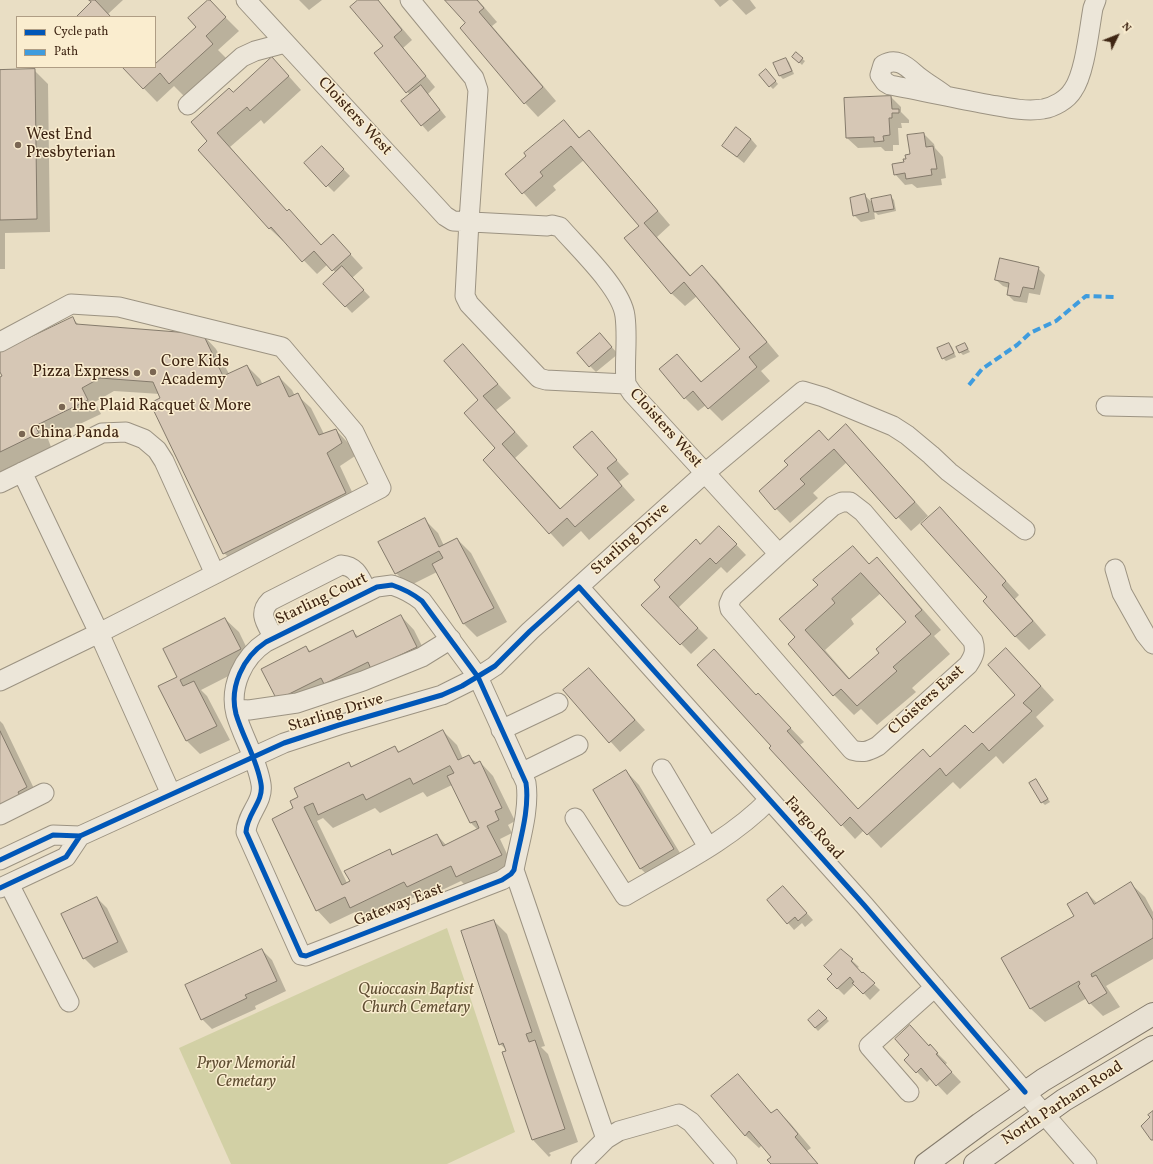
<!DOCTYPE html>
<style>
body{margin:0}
#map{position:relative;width:1153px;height:1164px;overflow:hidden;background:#e9dec4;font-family:Vollkorn,serif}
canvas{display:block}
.legend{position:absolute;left:16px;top:16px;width:140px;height:52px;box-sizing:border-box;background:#faedcf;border:1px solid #af9d84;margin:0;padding:5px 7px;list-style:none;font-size:12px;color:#3f2614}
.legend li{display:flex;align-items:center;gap:8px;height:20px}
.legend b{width:20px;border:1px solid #af9d84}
.north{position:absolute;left:1097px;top:16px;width:40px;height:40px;-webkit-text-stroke:3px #faedcf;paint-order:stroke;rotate:47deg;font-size:11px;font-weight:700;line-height:16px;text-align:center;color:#3f2614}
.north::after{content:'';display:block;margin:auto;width:14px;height:18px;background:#3f2614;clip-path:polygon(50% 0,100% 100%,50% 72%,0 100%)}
</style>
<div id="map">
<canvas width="1153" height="1164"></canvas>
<ul class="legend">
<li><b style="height:5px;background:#0057b8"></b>Cycle path</li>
<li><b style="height:5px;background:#3f9cde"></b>Path</li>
</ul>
<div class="north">N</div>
</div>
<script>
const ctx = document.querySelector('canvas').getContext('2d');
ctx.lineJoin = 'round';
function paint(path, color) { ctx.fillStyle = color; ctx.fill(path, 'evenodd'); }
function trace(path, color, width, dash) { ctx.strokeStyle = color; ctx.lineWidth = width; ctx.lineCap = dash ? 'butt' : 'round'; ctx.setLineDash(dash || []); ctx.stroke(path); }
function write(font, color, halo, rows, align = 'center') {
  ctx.font = font + ' Vollkorn,serif'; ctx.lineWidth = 3; ctx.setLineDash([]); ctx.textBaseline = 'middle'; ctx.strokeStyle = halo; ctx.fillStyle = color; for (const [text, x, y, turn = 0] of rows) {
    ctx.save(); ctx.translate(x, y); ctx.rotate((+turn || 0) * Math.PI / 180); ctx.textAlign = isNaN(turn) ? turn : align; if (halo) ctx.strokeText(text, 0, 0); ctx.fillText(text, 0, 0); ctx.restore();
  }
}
paint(new Path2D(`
 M447,928L515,1132L447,1164H231L179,1048L351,970Z`), '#d2d0a5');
paint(new Path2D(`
 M90,0H123L108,14L110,17H77L92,2Z
 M299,0H322L309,10Z
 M360,0H378L412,40L403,48L435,87L428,94L446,117L428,132L422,125L410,95L375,54L384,46Z
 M447,0H478L497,22L492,26L556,101L538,117L525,103L466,23Z
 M714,0H729L720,7Z
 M732,0H750L756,8L746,15Z
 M222,14L239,31L218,50L226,58L184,96L174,86L157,102L123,67H155Z
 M796,54L805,61L802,65L794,57Z
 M786,59L789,62L794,74L783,79L780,76Z
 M34,70L48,84L50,232L5,233V269H0V71Z
 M285,72L301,90L264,124L261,120L230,147L287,212L302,224L321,245L333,235L363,268L352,278L370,297L352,313L325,284L336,273L328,264L317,274L284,240L283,241L269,228L209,141L233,93Z
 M769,73L778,84L773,89L770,86Z
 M891,97L901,107V112L909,120V123H901L902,128H898L899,145H893V151H885L881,147L858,148L847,138Z
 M564,121L580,138L589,131L602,145L670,225L657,237L691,276L702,267L716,280L779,356L761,371L770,381L722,421L706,405L698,411L685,398L677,355L703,383L742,350L697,296L685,306L671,293L640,226L584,160L553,186L556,190L536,207L507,174Z
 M924,134L934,144L935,148L943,157L946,178L941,179L942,185L917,188L912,184L905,185L895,174L911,155Z
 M751,139L757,146L744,163L723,146Z
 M322,147L350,176L334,192L305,163Z
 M865,196L873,203L891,197L894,200L896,211L878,215L874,211L875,219L861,222L854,215Z
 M1038,268L1045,275L1040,295L1029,293L1027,303L1014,301L1008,295L1009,288L1003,286L996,280Z
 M72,318L80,326L203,335L216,349L229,374L247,366L260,379L263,385L279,377L292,390L295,396L297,395L311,408L324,434L336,430L349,444L355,456L340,466L359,507L238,566L224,553L160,394L114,391L95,402L101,414L48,439L51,447L0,472V379L4,377L0,370V354Z
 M600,334L618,354L596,372L590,366Z
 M949,344L952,347L956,357L946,361L943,358Z
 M965,344L970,352L963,355L960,352Z
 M463,346L511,398L496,410L528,446L515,458L561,509L599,475L591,432L629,474L619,482L635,500L589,540L581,531L563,547L484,460L497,448L480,400Z
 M819,431L829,441L859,439L928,516L911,531L847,462L813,493L818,498L790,523L760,492L790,465Z
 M940,508L1019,595L1015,599L1046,635L1029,650L1015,636L988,598Z
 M424,519L438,533L444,546L457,539L471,553L507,622L477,637L464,624L437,572L409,586L396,573Z
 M729,537L746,555L727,573L721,567L678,608L708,638L691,654L643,605L700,545Z
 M853,547L870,565L876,559L896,579L941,630L934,636L950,654L912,688L916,692L877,725L861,709L854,715L834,695L789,644L796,637L819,585ZM881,593L907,622L880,653L850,679L825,650L854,624L851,619Z
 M401,616L414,630L429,660L386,682L380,676L278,700L306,647L311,652L352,631L359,637Z
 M225,619L239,632L254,663L201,690L207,696L230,740L200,754L187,741L159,687L178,677Z
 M1020,663L1054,700L1036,717L1044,726L1003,764L996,756L960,789L953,782L881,848L864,830L855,839L842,825L772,746L756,696L758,694L804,742L800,745L858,810L930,758L973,734L1016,695Z
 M589,669L645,730L620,752L565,691Z
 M0,721L3,724L40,801L31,805L33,809L13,819L0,816Z
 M443,731L457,745L463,759L469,756L477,764L480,762L493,776L515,821L508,825L512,833L500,839L514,869L470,890L461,881L421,900L417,896L365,921L355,912L330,924L317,910L295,809L299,798L348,763L353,768L395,748L400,752ZM452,785L471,823L478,830L446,845L437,835L394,855L389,851L347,883L317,821L323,818L333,828L375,808L380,813L423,792L427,797Z
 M626,771L639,785L686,863L655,882L641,869L594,791Z
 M1036,780L1050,802L1045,805L1042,802Z
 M1131,884L1145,897L1153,912V959L1106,986L1120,1007L1103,1016L1090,1003L1087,998L1045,1022L1031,1009L1002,959L1075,916L1087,893L1097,903Z
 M790,894L813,920L805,927L802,923L794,930L788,923Z
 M97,898L107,908L128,952L94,968L84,958Z
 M494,921L507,934L545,1046L541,1047L548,1054L578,1142L549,1153L551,1155L549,1157L533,1140L503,1053L508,1051L500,1044Z
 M262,950L272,960L286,991L255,1006L256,1009L212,1029L202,1019Z
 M841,950L859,967L857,968L880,990L870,1000L855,984L844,995L828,979L833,974Z
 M819,1011L829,1021L818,1031L809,1021Z
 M930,1046L947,1063L945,1065L961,1082L947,1095L931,1078L927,1082L917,1072L911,1055Z
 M738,1075L772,1114L777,1110L790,1123L811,1148L807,1151L818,1164H772V1157L762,1145L759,1148L745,1135Z`), '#0003');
const building = new Path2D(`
 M89,0H95L111,17H76L91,2Z
 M208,0H210L226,17L206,36L213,44L169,84L160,73L143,89L122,67H155V64L196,27L188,18Z
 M358,0H378L402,30L394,37L426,76L406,93L374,53L383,46L350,7Z
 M445,0H477L484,8L479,12L543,87L524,104L460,28L465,23Z
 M796,52L803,58L799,63L792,57Z
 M272,57L289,76L250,111L247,107L217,133L287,211L289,209L321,245L333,234L351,254L332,271L314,251L302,262L271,227L269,229L198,150L207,141L191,122L229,88L233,92Z
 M786,58L792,71L779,76L773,63Z
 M35,69L37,219L0,220V70Z
 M766,69L776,81L769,87L759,75Z
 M421,85L440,110L421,126L401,101Z
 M891,96L892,109H899V113H892V118H889L890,135L883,136L884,141L874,142V137L846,138L844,98Z
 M564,120L579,138L589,130L658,211L644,223L690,276L702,265L767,342L749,357L757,367L708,409L693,391L684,399L659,369L677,354L701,382L740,349L684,282L671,294L624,238L639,226L571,146L540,172L543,176L522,194L505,174L526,156L524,153Z
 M736,127L751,139L737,157L722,146Z
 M924,133L926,147L933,146L937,169H931L932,175L906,179L905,173L894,175L892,164L904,162L903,159H906L905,155L910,154L907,135Z
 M322,146L344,169L326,187L304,163Z
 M865,194L869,212L853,216L850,198Z
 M891,195L894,209L874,212L871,199Z
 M1000,258L1039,267L1034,289L1023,287L1020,297L1007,295L1009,283L995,280Z
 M342,266L364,290L345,307L323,284Z
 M73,317L76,324L203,334L223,376L247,365L257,386L279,376L289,397L298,393L319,435L336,429L342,443L327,453L346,493L223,554L150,403L160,398L153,382L100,378L82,388L88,400L35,426L39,433L0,452V377L2,376L0,372V352Z
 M600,333L612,347L589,367L577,353Z
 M949,343L954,353L942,359L937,348Z
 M965,343L968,349L959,353L956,347Z
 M463,344L498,384L483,396L515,432L502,444L560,509L598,475L573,447L592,431L617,460L607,468L622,486L575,527L567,518L549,534L483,460L495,448L464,413L478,400L444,361Z
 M846,424L915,502L896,519L834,449L800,479L805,484L775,510L759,491L788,465L784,461L819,430L828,440Z
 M940,507L1006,581L1002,585L1033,621L1015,637L983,601L987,597L921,524Z
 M425,518L439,547L457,538L494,608L463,624L432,564L443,558L439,551L395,574L378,542Z
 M719,526L737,544L716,564L710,558L669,597L698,628L680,645L641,605L660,587L654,580L696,539L700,544Z
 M853,546L869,564L877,557L922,610L915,616L931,634L893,667L897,671L857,706L841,689L833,696L788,644L795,637L779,619L818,585L813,580ZM861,573L906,622L876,649L879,653L849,679L805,630L835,603L832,599Z
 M401,615L417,647L371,669L368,662L324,684L321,678L277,700L261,669L306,646L309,652L353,630L356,637Z
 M225,618L241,649L180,680L183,686L194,681L217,726L186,741L158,686L177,677L163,649Z
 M1006,648L1041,686L1023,703L1032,711L989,751L982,743L946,776L940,768L867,835L850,817L841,826L769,748L771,746L697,665L714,649L756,695L758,693L791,728L787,731L858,809L923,749L930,757L965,725L973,733L1015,695L988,665Z
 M589,668L635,720L609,743L563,690Z
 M443,730L458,760L469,755L474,764L480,761L502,808L495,811L499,820L487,826L502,855L456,877L451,866L407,887L404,882L350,908L345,897L316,911L272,819L293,808L290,801L298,797L294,788L349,762L351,767L395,746L398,752ZM450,766L454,773L447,776L470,823L476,821L479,828L443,846L437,834L392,855L390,849L344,871L350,881L342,885L304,807L313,803L318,815L363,794L366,800L410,778L413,784Z
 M0,731L27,787L18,792L20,796L0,805Z
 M626,770L674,849L640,869L593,790Z
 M1036,779L1048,799L1041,803L1029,783Z
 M1131,882L1153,920V938L1091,974L1092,977L1096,975L1107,993L1089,1004L1078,986L1080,984L1079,981L1030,1009L1001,958L1074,916L1067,904L1087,892L1094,904Z
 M783,886L807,913L798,921L795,917L787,924L767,900Z
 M97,897L118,942L83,959L61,914Z
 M494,920L532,1032L526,1034L529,1042L535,1040L565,1129L532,1140L502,1052L506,1051L503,1043L499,1045L461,931Z
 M262,949L277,981L245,995L247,998L201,1020L185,985Z
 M841,949L853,959L851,961L862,973L863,972L875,983L863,994L852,983L854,982L850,977L837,989L827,979L832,974L824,966Z
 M819,1010L827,1018L815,1028L808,1020Z
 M910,1025L929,1046L930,1044L938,1053L936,1054L952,1072L936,1086L921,1068L916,1073L904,1060L909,1055L895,1039Z
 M738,1074L771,1113L777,1109L798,1134L795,1137L818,1164H771L767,1160L771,1157L749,1131L745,1136L711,1096Z
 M1153,1111V1140H1151L1141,1126L1150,1117L1148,1115Z`);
paint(building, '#d6c7b5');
trace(building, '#847a6b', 1);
const minor = new Path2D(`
 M246,0L445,216L453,221L547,226L552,225L560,227C579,249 622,289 625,316C628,339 624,361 626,384L632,393L779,554
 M410,0L474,78L478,90L469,221L465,296L469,304L539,378L546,380L626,384
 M946,96C937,89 928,84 919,77C908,68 898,56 883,65L880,75L885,82L890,85C922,91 954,98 986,104C1004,107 1024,112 1043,109C1054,107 1067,100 1073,90C1085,73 1089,30 1093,8L1096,0
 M188,105L242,57L255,51L285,43
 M0,342L71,304L119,307L282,347L354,432L381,488L215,574
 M1106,406L1153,407
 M0,483L102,433L126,432L144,439L157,450L164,461L215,574L99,633L171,794
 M842,502H850L863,512L973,641C976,651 974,656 968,665L878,746C867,752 863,753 852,750L730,609L729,604L732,597L779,554L833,506Z
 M1115,569L1122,593L1145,634L1153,644
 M392,585C404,589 412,593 422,601L478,677L526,783C530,810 519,843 514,870L511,874L502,880L306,956L301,955L246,832C247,813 264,802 261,784C257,759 243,738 236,714C229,687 243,657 266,642L377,587Z
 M579,587L864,905L1087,1164
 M274,638C267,624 257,614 270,601L341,565C357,566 360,578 367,591
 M0,681L99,633L22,472
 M235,709L249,710L297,703L363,681L422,657L451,639
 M501,730L558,703
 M662,769L708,847
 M521,773L578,745
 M0,815L44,793
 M575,818L625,896C674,867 729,841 769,800
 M0,860L53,835L80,836L284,743L339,725L442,695L478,677L495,666L530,631L637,534L705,473L803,391L823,397L893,426L907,435L931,455L949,472L1025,530
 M514,870L606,1139
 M9,884L69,1002
 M0,888L66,857L80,836
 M909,1092L869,1046L935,987
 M581,1164L606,1139L619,1131L679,1114L691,1122L727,1164`);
const highway = new Path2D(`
 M926,1164L980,1124L1043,1080L1153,1014
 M975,1164L1064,1100L1153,1047`);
trace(minor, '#9c9382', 21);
trace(highway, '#847a6b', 24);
trace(minor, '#ece6d9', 19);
trace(highway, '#e8e1d3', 22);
trace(new Path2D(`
 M969,385L982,369L1017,345L1030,333L1056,321L1086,296L1114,297`), '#3f9cde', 4, [8, 4]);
trace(new Path2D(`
 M392,585C404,589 412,593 422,601L478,677L526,783C530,810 519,843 514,870L511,874L502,880L306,956L301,955L246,832C247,813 264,802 261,784C257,759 243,738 236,714C229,687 243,657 266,642L377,587Z
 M0,860L53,835L80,836L284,743L339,725L442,695L462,686L495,666L530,631L579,587L864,905L1025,1092
 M0,888L66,857L80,836`), '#0057b8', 5);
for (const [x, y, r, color] of [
 [18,145,4,"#7a6652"],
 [153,372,4,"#7a6652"],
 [137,373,4,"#7a6652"],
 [62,407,4,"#7a6652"],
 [22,434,4,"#7a6652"]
]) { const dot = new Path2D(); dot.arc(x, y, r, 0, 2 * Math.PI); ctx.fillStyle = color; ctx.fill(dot); trace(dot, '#faedcf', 1.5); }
write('16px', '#3f2614', '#faedcf', [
 ["Cloisters West",354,117,47],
 ["Cloisters West",665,429,48],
 ["Starling Drive",631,540,-42],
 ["Starling Court",322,600,-26],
 ["Cloisters East",927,701,-42],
 ["Starling Drive",336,714,-17],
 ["Fargo Road",813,829,48],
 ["Gateway East",399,906,-21],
 ["North Parham Road",1063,1104,-33]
]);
write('16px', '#3f2614', '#faedcf', [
 ["West End",26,136],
 ["Presbyterian",26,154],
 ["Core Kids",161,363],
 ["Academy",161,381],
 ["Pizza Express",129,373,"right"],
 ["The Plaid Racquet & More",70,407],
 ["China Panda",30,434]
], 'left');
write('italic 16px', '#5f4e32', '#faedcf', [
 ["Quioccasin Baptist",416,991],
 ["Church Cemetary",416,1009],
 ["Pryor Memorial",246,1065],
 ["Cemetary",246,1083]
]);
</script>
